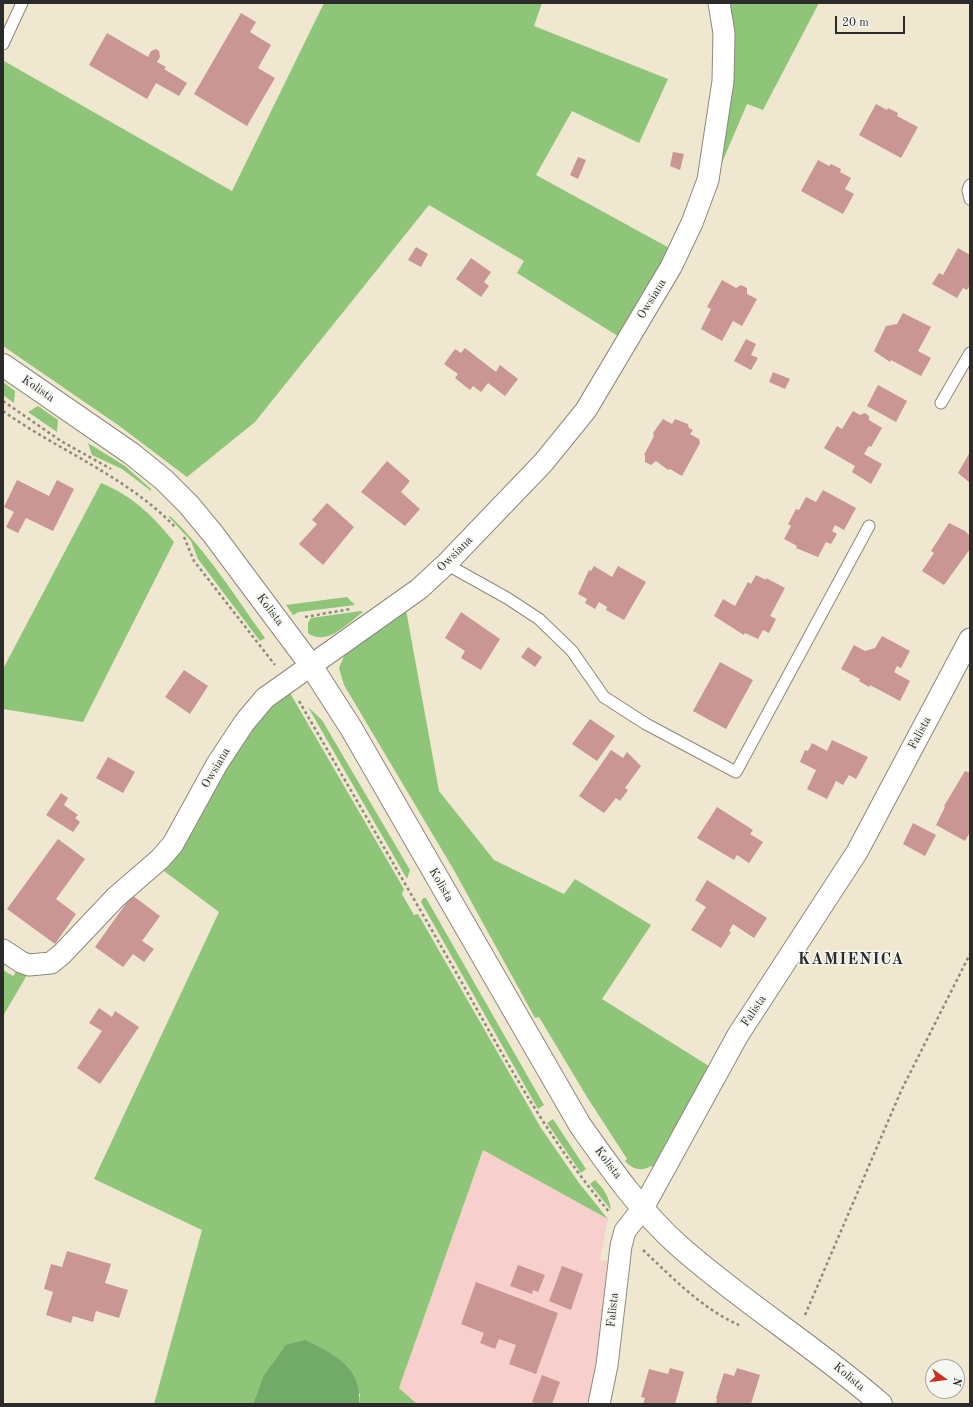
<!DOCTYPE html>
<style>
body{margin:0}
#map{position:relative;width:973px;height:1407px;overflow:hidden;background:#f0e7d0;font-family:"Old Standard TT",serif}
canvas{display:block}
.frame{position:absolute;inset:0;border:4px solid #2b2b2b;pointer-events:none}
.north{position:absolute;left:925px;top:1359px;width:40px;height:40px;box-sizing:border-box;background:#f6f6f2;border:1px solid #a5a5a2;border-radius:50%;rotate:104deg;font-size:11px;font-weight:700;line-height:16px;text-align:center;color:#2b2b2b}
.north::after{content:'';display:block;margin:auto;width:14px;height:18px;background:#c8321e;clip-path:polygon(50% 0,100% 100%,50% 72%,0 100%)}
.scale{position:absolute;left:835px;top:16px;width:70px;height:18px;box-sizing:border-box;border:2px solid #2b2b2b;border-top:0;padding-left:5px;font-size:12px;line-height:14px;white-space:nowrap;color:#2b2b2b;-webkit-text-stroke:3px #f6f6f2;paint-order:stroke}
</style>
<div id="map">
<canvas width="973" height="1407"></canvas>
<div class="frame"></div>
<div class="north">N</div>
<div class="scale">20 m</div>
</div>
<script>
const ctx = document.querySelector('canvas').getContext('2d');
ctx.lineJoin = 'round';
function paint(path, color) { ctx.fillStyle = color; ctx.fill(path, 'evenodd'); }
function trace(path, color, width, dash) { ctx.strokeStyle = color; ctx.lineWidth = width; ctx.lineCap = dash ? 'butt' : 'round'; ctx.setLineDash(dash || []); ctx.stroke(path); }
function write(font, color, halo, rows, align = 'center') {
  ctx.font = font + ' "Old Standard TT",serif'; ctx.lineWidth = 3; ctx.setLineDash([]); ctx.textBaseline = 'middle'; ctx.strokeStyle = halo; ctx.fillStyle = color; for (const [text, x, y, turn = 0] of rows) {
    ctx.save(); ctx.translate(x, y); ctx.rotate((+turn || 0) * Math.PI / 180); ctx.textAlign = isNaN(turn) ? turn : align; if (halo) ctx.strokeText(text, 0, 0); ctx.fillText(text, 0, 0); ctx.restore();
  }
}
paint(new Path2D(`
 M483,1150L608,1219L600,1260L607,1261L605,1313L592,1404H417L399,1388Z`), '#f7d0ce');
paint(new Path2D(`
 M324,3H542L534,26L668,79L639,143L572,111L536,175L673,250L621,338L517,273L524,261L429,205L255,422L187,477L118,425L3,346V64L4,61L232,191Z
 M725,3H819L763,110L747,104L721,165L727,110Z
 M3,382L15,391L14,403L3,395Z
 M38,406L58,420L57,432L28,412Z
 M88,443L125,466L151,489V491L122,469L92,455Z
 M101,483C133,496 153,516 174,542L83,722L3,709V669Z
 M170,516C207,551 235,596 265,638L260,641L198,559L191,541L169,517Z
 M347,597L355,605L299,612L293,615L286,605Z
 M406,610L439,791L494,860L564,894L575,879L651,925L602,999L712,1068L653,1167L651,1166C641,1172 632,1169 625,1161L627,1159L587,1097L539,1017L535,1018L455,872L344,685L339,668L344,656Z
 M361,611L363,612C348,623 327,647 308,633V623L311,618Z
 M290,693L404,889L402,894L414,915L418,914L541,1128L579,1183L608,1219L483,1150L399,1388L417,1404H359L360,1394L263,1377L253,1404H154L202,1230L94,1179L219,912L160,868L238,747L274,704Z
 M308,707L322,720L410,870L407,879Z
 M423,898H426L544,1105L538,1109L421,902Z
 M19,968L30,970L3,1016V970L13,976Z
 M553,1119L586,1169L581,1173L547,1123Z
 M595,1180C605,1190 609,1197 611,1210L590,1184Z`), '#8ec579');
paint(new Path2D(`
 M305,1340C333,1354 362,1366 359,1404H253L263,1377L286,1345Z`), '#72aa69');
paint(new Path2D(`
 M241,13L256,22L250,32L271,45L258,68L275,78L247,126L194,94Z
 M107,33L148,57L151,51L156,49L159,51L160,57L157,62L166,67L164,69L187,83L179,96L156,83L147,99L89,65Z
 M876,104L887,110L888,108L898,113L897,116L918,127L901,158L859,135Z
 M673,152L684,154L680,170L670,166Z
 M578,157L586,160L578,179L570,175Z
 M818,160L829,166L831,164L841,169L840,172L851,178L845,189L854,194L843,214L801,191Z
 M416,247L428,254L421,267L408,260Z
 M958,248L970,255V285L967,290L963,288L957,298L932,284L939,273L943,275Z
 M471,258L491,272L484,282L489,286L481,297L456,279Z
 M722,280L736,288L741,285L747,288V294L757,299L742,326L733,321L722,341L701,329L711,309L707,307Z
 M903,313L931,327L918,351L931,358L921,376L891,360L890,362L874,351L886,326L897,324Z
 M746,339L756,344L751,355L758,358L751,370L734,361Z
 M465,348L496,372L500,365L518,379L505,396L488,383L481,392L473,386L470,390L455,378L458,374L444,364L455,349L461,353Z
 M773,372L790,379L785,389L769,382Z
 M878,385L907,401L896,422L867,406Z
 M853,411L860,415L865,413L869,416V420L882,428L871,447L869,446L864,454L882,464L871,484L852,472L855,466L824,448L837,426L842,429Z
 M663,419L672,424L675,419L688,424L689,428L693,430L690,434L699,439L700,443L682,476L670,469L668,470L656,461L651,465L645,462V455H644L654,436L653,433Z
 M970,452V483L958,473Z
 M387,461L410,481L401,492L420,509L405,526L361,492Z
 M17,480L49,496L57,480L74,489L53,531L26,518L18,533L6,527L14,512L4,507Z
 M823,490L856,508L844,530L835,525L832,531L837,534L831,544L826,542L818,557L796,548L797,546L784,539L791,526L788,524L796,509L799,510L806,497L816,502Z
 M327,503L354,527L323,565L299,544L317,524L312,520Z
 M949,523L965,531L970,536V549L944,585L922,571L934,553L931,551Z
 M594,566L612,577L618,566L646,582L624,620L606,610L607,607L599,602L595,609L585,603L587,599L578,594L589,570L591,571Z
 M756,575L766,580V578L785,588L770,616L776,619L769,633L763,630L758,639L745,633L744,635L714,616L723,599L735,606L748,582L751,584Z
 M461,612L500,639L481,670L461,658L465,651L445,638Z
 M882,636L910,651L901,668L897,666L894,672L910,681L900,701L870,685L869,687L859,681L860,679L841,669L854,645L865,651L875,648Z
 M528,647L542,657L535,667L521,657Z
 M720,662L753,680L726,729L693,711Z
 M184,670L208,686L190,714L165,697Z
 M590,719L615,736L597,761L572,744Z
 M832,740L868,757L856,779L849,775L843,785L836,781L827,799L807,789L816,770L800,762L805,750L808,751L812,743L827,751Z
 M611,750L623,758L627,752L641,766L625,788L628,790L620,801L616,798L604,813L579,796Z
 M108,757L135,772L123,793L96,778Z
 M965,771L970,773V832L965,841L936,825L945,807L944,806Z
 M61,793L68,798L64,805L78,815L75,818L80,822L73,832L46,815Z
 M717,807L753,830L750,834L763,842L749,863L737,855L734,860L697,838Z
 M913,823L936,835L925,856L903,844Z
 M58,839L85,859L56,899L76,914L55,944L7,909Z
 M707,880L767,918L754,938L733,924L729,931L731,932L721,948L691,930L706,907L695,900Z
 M132,895L160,916L142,941L154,949L144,962L133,954L123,967L95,947Z
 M99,1008L112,1017L115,1011L139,1027L100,1084L77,1068L102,1031L89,1023Z
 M67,1251L111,1264L105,1283L128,1290L119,1318L96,1311L93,1322L73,1316L71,1323L46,1315L53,1292L44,1289L51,1264L62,1267Z
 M518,1265L545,1275L538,1292L533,1290L532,1294L510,1286Z
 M562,1266L583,1274L571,1310L549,1301Z
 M476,1282L558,1313L536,1374L509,1364L516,1345L499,1339L495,1349L480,1343L484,1333L461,1324Z
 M670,1368L684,1372L675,1404H643L645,1398L641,1397L649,1369L668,1374Z
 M737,1368L760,1375L751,1404H716L717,1399L716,1398L724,1373L734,1376Z
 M542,1375L560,1382L552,1404H538L532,1402Z`), '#c99694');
const service = new Path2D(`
 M3,44L22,3
 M970,185L968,190L970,199
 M941,403L970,353
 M446,564L507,598L539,619L572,651L604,697L646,724L736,772L869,526`);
const minor = new Path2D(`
 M3,950L21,962L29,965L51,963L62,954L116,897L160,859L173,844L217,764L244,723L265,698L419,589L446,564L543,463L586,410L671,267L692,223L708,180L723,81L724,33L719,3
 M599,1404L607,1365L621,1246L625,1231L643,1208L738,1035L857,852L970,639`);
const tertiary = new Path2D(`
 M3,365L132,454L164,480L189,505L213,534L310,664L351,728L580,1125C609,1166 640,1211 678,1245C742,1302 816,1347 881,1404`);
trace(service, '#8e897e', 13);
trace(minor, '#8e897e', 23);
trace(tertiary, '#8e897e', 24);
trace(new Path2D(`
 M3,401L61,441L111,469
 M3,411C59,451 128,477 176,528
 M184,537L194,561L275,665
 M305,617L350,609
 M299,701C350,789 402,878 453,967C502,1053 546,1137 610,1213
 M643,1250C673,1278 701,1308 739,1325
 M805,1315L901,1091L970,954`), '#8e897e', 2.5, [3, 3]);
trace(service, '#fff', 11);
trace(minor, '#fff', 21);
trace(tertiary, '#fff', 22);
write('12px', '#2b2b2b', '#f6f6f2', [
 ["Owsiana",652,299,-59],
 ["Kolista",38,389,35],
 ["Owsiana",455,554,-45],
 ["Kolista",270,610,53],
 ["Falista",920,733,-62],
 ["Owsiana",216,768,-60],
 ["Kolista",441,885,60],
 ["Falista",754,1011,-56],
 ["Kolista",608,1163,53],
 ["Falista",613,1310,-84],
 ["Kolista",849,1377,40]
]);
ctx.letterSpacing = '1px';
write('bold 16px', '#2b2b2b', '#f6f6f2', [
 ["KAMIENICA",851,960]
]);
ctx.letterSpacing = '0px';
</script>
